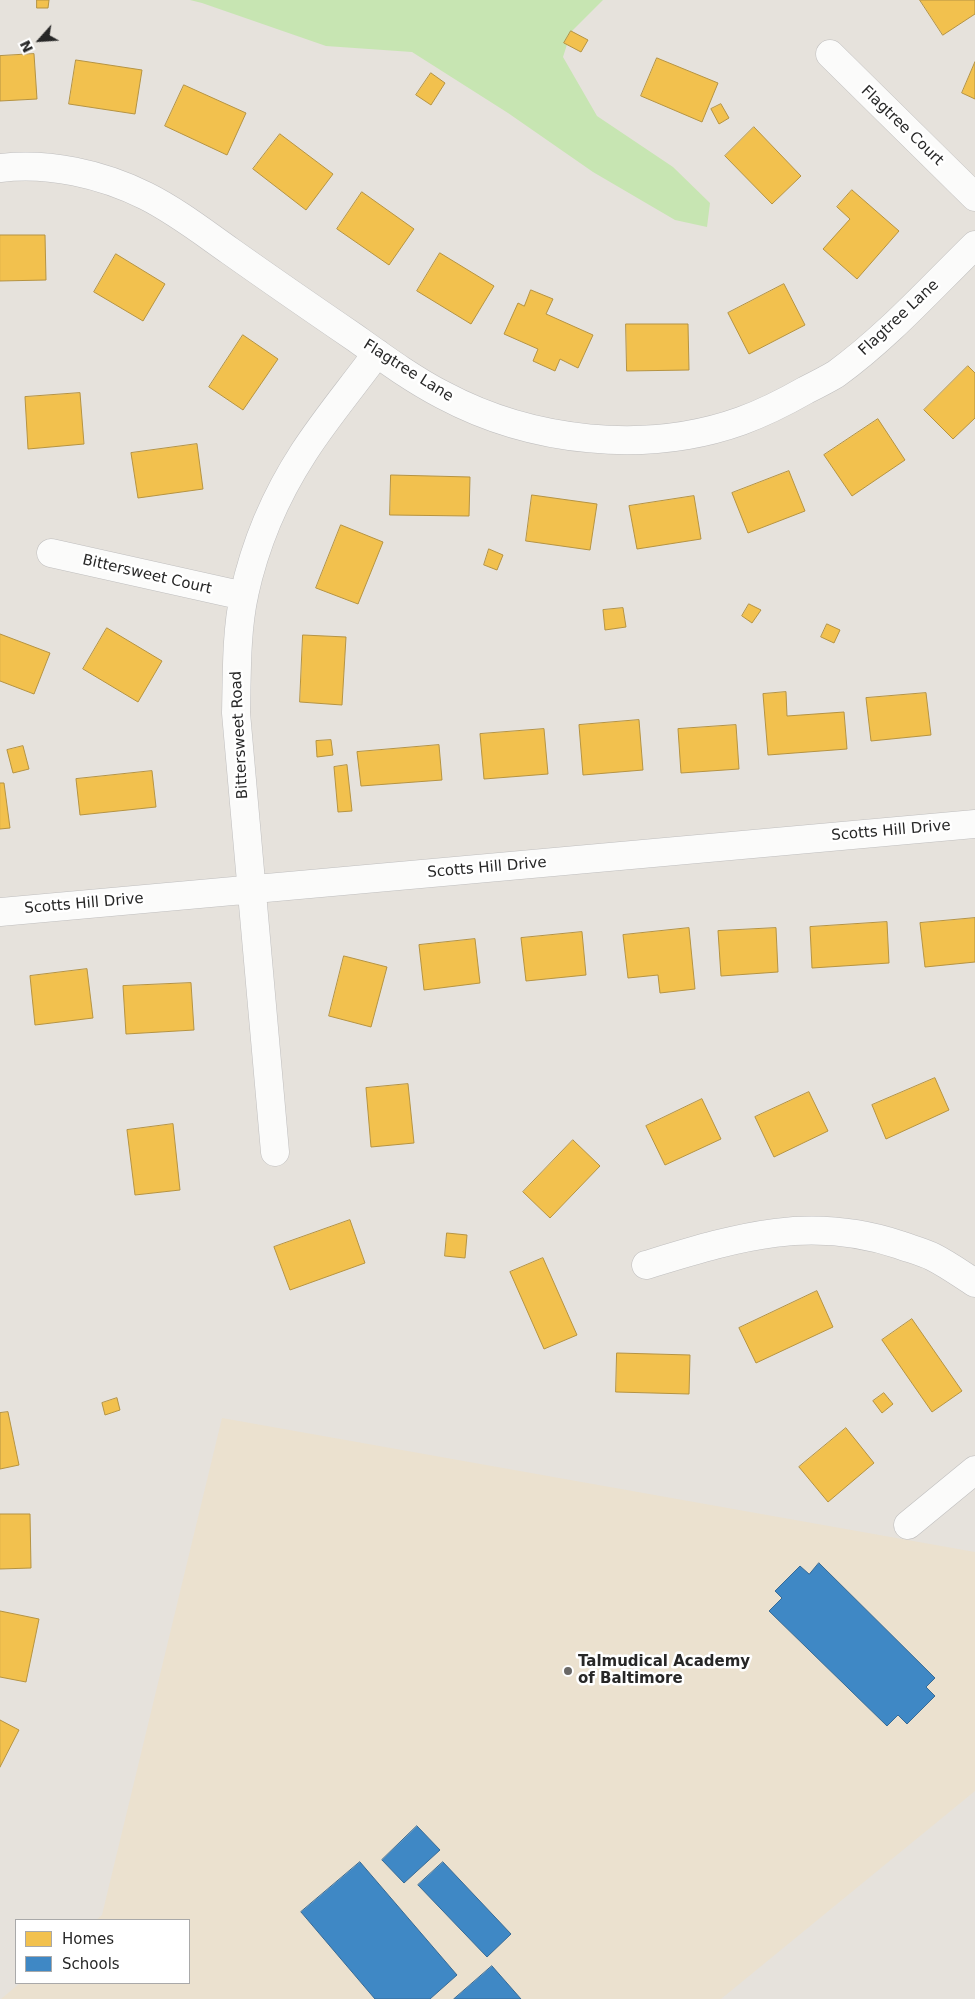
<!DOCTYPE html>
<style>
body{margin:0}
#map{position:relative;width:975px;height:1999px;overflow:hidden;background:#e6e2dc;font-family:"DejaVu Sans",sans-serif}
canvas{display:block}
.legend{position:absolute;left:15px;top:1919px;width:175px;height:65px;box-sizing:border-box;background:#fff;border:1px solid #a9a9a9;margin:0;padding:6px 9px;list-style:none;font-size:15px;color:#272727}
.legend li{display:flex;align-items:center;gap:10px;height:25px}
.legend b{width:25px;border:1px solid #a9a9a9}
.north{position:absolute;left:15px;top:15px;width:50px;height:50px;-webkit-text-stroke:4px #fff;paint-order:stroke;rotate:244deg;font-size:14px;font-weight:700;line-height:20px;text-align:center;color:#272727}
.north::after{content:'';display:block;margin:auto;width:18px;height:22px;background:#272727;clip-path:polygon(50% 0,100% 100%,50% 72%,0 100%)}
</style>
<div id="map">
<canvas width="975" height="1999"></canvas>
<ul class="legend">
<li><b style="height:14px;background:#f2c14e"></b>Homes</li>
<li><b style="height:14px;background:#3f88c5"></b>Schools</li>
</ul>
<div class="north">N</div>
</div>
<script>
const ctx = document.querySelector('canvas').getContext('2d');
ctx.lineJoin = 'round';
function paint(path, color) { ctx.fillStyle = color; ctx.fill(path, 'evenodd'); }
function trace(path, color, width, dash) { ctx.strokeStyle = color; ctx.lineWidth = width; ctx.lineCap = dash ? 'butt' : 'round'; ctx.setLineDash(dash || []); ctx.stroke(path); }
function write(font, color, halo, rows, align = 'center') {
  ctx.font = font + ' "DejaVu Sans",sans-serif'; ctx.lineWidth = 5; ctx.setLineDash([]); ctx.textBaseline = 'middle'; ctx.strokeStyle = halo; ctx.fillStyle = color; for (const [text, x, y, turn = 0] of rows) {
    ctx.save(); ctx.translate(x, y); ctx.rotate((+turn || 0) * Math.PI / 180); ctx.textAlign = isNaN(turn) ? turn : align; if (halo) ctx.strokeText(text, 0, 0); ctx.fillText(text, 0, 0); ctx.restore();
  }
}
paint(new Path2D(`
 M222,1418L975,1552V1791L721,1999H1L20,1983H189V1920H96L102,1915Z`), '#ebe1cf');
paint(new Path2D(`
 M190,0H603L571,32L563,57L597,116L673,167L710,203L707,227L675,220L593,172L508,113L412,52L326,46L202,3Z`), '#c7e5b2');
const homes = new Path2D(`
 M37,0H49L48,8H37Z
 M920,0H975V14L943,35Z
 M571,31L588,40L581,52L564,43Z
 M34,54L37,99L0,101V56Z
 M657,58L718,83L702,122L641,96Z
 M76,60L142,70L135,114L69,104Z
 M975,62V99L962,93Z
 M431,73L445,83L431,105L416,95Z
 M184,85L246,113L227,155L165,126Z
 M721,104L729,118L719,124L711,109Z
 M754,127L801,176L772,204L725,156Z
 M280,134L333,174L306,210L253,169Z
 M852,190L899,231L857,279L823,249L850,219L837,207Z
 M362,192L414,229L389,265L337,229Z
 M0,235H45L46,280L0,281Z
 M440,253L494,286L471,324L417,291Z
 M116,254L165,284L143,321L94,292Z
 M784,284L805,325L749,354L728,313Z
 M531,290L553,299L546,314L593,335L578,368L560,359L555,371L533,361L538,349L504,334L518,303L524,306Z
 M626,324H688L689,370L627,371Z
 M243,335L278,359L243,410L209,387Z
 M968,366L975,373V418L953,439L924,410Z
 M80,393L84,444L28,449L25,397Z
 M878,419L905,460L852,496L824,455Z
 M197,444L203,489L138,498L131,453Z
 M789,471L805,511L748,533L732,493Z
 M391,475L470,477L469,516L390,515Z
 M532,495L597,504L590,550L526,541Z
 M694,496L701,539L637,549L629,506Z
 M341,525L383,542L358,604L316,588Z
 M489,549L503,555L497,570L484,565Z
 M749,604L761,610L752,623L742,616Z
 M623,608L626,627L605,630L603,610Z
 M827,624L840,630L834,643L821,637Z
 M107,628L162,661L138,702L83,669Z
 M0,634L50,653L34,694L0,681Z
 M303,635L346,637L342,705L300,702Z
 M786,692L787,716L844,712L847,749L768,755L763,694Z
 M926,693L931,735L871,741L866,698Z
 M639,720L643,770L583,775L579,725Z
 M736,725L739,769L681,773L678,729Z
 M544,729L548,774L484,779L480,734Z
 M331,740L333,755L317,757L316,741Z
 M439,745L442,780L361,786L357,752Z
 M23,746L29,769L13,773L7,750Z
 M347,765L352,811L338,812L334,767Z
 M152,771L156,807L80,815L76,779Z
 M0,783H4L10,828L0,829Z
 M975,918V962L925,967L920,923Z
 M887,922L889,963L812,968L810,927Z
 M689,928L695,989L660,993L658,975L628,978L623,935Z
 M776,928L778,972L721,976L718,931Z
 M582,932L586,975L526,981L521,938Z
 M475,939L480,983L424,990L419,945Z
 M344,956L387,967L371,1027L329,1016Z
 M87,969L93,1018L35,1025L30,976Z
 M191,983L194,1030L126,1034L123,986Z
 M935,1078L949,1110L886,1139L872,1105Z
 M408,1084L414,1143L371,1147L366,1088Z
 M809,1092L828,1131L774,1157L755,1117Z
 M702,1099L721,1139L665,1165L646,1126Z
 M173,1124L180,1190L135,1195L127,1130Z
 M573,1140L600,1166L550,1218L523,1192Z
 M350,1220L365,1263L290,1290L274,1247Z
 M447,1233L467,1235L465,1258L445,1256Z
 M543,1258L577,1335L544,1349L510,1272Z
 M817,1291L833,1327L756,1363L739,1328Z
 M912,1319L962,1391L932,1412L882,1340Z
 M617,1353L690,1355L689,1394L616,1392Z
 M884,1393L893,1404L882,1413L873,1401Z
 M117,1398L120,1410L105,1415L102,1403Z
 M8,1412L19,1465L0,1469V1413Z
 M846,1428L874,1463L828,1502L799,1467Z
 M0,1514H30L31,1568L0,1569Z
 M0,1611L39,1619L26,1682L0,1677Z
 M0,1720L19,1730L0,1767Z`);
paint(homes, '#f2c14e');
trace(homes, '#b59342', 1);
const schools = new Path2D(`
 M819,1563L935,1678L926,1687L935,1696L907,1724L898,1715L887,1726L769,1611L782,1598L775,1591L800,1566L809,1574Z
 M417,1826L440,1850L404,1883L382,1860Z
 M360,1862L457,1975L430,1999H375L301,1912Z
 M443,1862L511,1934L487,1957L418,1885Z
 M492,1966L521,1999H454Z`);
paint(schools, '#3f88c5');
trace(schools, '#386b96', 1);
const street = new Path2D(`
 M830,54L975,197
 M0,168C48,162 102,174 146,196C176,211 203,232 230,251C271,280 313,309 354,337C382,357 412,379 443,395C531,442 646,455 741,421C763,413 785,402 806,390C816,385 826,380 836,374C887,337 930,289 975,245
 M51,553L244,596
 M0,912L975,824
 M275,1152L236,713C237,673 236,634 244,595C255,544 276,495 304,452C326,418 353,386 377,353
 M646,1265C735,1238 808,1214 900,1245C911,1249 923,1252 933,1257C947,1264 961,1274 975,1283
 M908,1525L975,1470`);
trace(street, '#bfbebe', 29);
trace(street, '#fbfbfa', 28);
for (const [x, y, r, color] of [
 [568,1671,5,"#6a6866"]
]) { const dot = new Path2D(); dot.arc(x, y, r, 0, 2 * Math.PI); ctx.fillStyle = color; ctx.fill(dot); trace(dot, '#fff', 2); }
write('15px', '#272727', '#fff', [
 ["Flagtree Court",902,126,44],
 ["Flagtree Lane",899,318,-43],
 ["Flagtree Lane",408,371,32],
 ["Bittersweet Court",147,575,13],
 ["Bittersweet Road",240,735,-93],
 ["Scotts Hill Drive",891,831,-5],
 ["Scotts Hill Drive",487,868,-5],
 ["Scotts Hill Drive",84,904,-5]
]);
write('bold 15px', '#272727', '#fff', [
 ["Talmudical Academy",578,1662],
 ["of Baltimore",578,1679]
], 'left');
</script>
